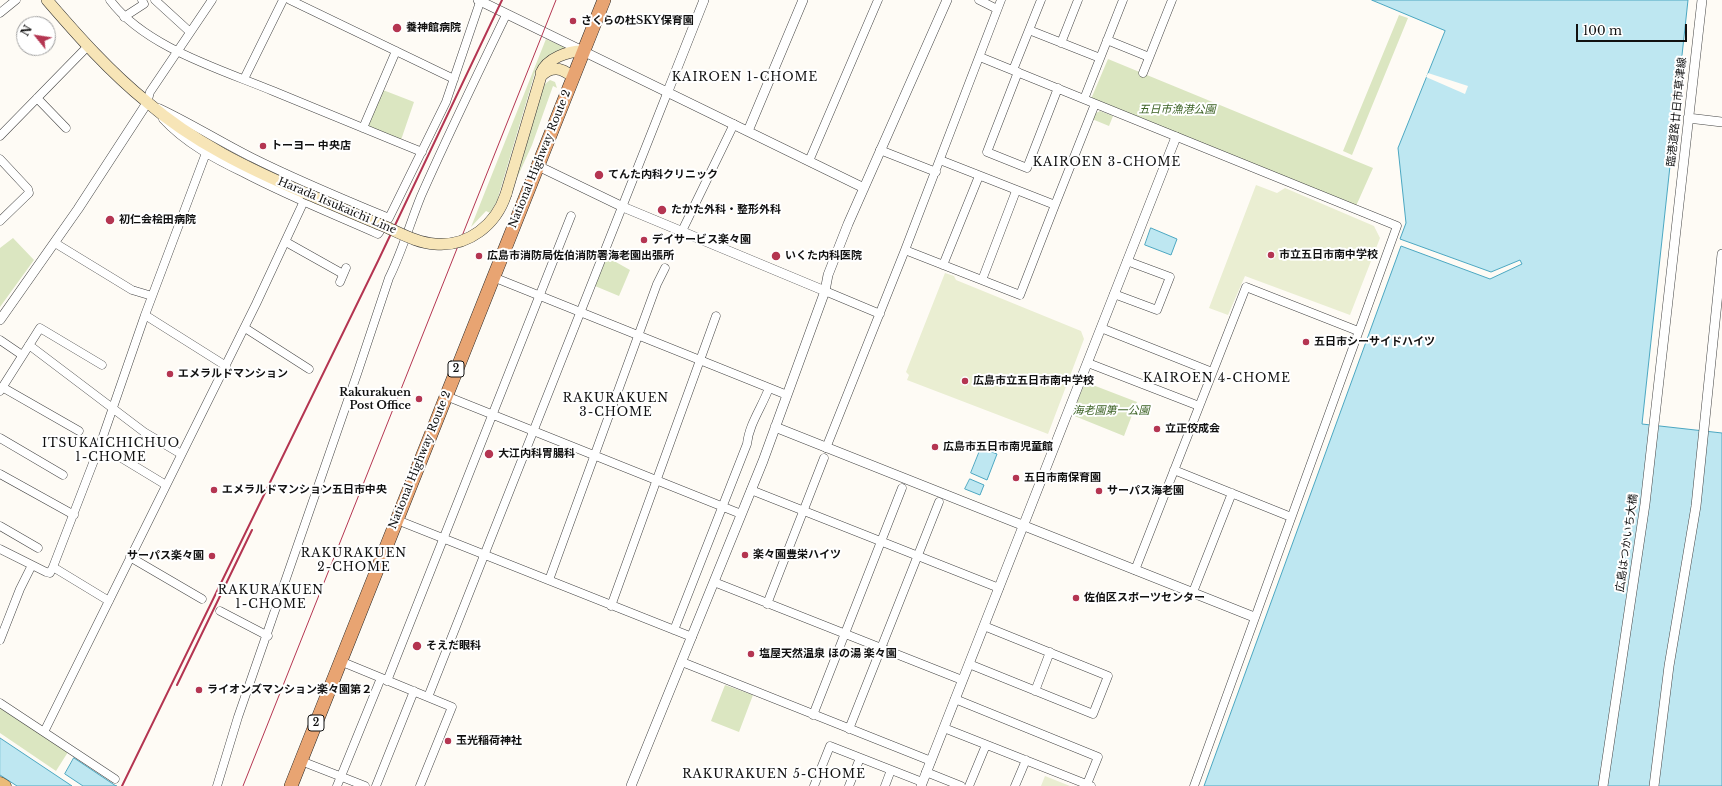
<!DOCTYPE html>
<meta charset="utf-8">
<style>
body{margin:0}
#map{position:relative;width:1722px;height:786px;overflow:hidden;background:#fefbf5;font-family:"Libre Baskerville",serif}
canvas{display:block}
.north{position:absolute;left:16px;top:16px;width:40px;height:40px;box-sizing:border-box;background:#fff;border:1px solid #a0a0a0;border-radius:50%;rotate:300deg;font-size:11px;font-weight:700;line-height:16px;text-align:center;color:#111}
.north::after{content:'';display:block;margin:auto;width:14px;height:18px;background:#b43551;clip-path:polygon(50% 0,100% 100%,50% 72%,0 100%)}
.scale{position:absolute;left:1576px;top:24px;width:111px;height:18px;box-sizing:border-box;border:2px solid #111;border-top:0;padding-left:5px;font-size:12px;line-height:14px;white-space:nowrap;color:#111;-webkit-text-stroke:3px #fff;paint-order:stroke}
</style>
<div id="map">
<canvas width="1722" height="786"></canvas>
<div class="north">N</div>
<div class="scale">100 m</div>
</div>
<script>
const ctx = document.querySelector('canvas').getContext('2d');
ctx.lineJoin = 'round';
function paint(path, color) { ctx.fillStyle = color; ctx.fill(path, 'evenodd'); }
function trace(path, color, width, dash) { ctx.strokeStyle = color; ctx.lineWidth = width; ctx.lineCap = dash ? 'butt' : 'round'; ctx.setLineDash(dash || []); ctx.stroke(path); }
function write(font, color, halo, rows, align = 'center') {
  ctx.font = font + ' "Libre Baskerville","Noto Sans JP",serif'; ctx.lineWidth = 4; ctx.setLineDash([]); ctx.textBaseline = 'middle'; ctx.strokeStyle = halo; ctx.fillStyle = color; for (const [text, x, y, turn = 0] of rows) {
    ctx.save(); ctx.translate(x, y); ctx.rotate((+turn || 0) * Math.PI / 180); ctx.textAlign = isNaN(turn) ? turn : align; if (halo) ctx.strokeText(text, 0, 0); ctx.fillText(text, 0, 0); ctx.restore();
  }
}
paint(new Path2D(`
 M1399,15L1408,18L1352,155L1343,151Z
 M546,39L566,48L543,62L536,69L497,201L490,213L486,211L471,227Z
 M1108,59L1373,168L1356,206L1091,99Z
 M550,80L555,82L557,88L553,86L532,145L517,178L541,94L545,84Z
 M383,90L414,102L401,140L367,126Z
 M1100,111L1113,116L1109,126L1092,119L1094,114Z
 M13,238L34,260L0,307V248Z
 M607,257L630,270L619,296L595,286Z
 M1085,382L1137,402L1124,436L1072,415Z
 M725,685L753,695L739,732L711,721Z
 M0,708L68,752L56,771L0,733Z`), '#dbe6c1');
paint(new Path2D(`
 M1256,185L1277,193L1285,188L1374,226L1380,238L1350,315L1245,276L1228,315L1209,308Z
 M945,273L954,276L956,280L1081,331L1084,339L1048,434L907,380L909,375L906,372Z
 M1045,776L1070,786H1041Z`), '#eaeed2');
const water = new Path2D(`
 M1372,0H1688L1642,424L1722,433V786H1204L1401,246L1490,279L1522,264L1520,260L1491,272L1400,239L1406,223L1398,148L1445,31Z
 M1151,228L1177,239L1171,255L1145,245Z
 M981,448L997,454L987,480L971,473Z
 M970,479L984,485L980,495L965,489Z
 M0,738L72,786H17L0,775Z
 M74,758L116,786H117H83L65,774Z`);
paint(water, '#bee7f1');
trace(water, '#4ca7c1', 1);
paint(new Path2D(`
 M1428,73L1468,86L1465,94L1426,77Z`), '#fefbf5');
const minor = new Path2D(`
 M110,0C145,47 220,69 273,91C322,111 372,132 422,152
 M155,0L190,32
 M290,0L454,79
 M979,0L997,9
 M0,13L16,0
 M124,17L144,4L142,0
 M1029,30L1100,58
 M1107,40L1149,57
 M1061,43L1078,0
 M980,57L1397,226L1194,786
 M1013,70L1041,0
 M1018,72L987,152L1027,168L1058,88
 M1143,73L1172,0
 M244,79L283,0
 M37,98L66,128
 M1084,99L1123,0
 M147,103L150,92L212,0
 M159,108C191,123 221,142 253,158C297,180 343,199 389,218
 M163,119C185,143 215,159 244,173C288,196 333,214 378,234L389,218L446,102L480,2
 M363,128L396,51
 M0,136L88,46
 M880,150L936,172
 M0,159L28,189L29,193L0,221
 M809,161L878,0
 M1055,205L1095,104
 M682,231L734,124
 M286,242L343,274
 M55,243L132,290L152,296
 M905,250L1020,295L1055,205L940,160
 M943,265L979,176
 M493,277L787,395
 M982,280L1016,191
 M340,282L346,268
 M825,291L880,314
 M1114,294L1157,310L1170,277L1127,261
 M145,315L226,366
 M245,328L309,369
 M1101,328L1212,372
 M0,340L22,355
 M29,345L144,432L181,454
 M1088,363L1199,406
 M2,387L79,431
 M0,391L40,328L102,365
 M446,396L741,514
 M0,438L63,475
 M100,445L166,485
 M826,448L905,250L1001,0
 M1174,470L1291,517
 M0,474L74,515
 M751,490L999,588
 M397,520L692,637
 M0,526L38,548
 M0,549L46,572L50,573L53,567
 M130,557L202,599
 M1135,570L1246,287L1358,331
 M549,580L657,284L665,268
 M714,582L962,680
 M1193,592L1232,493
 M109,601L53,567L100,445L145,315L206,153
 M767,604L824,458
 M611,606L716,316
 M220,611L268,636
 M674,630L747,444C749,424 762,407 769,388
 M0,640L20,589L32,565
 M340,661L452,707L420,786
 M682,662L931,761
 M969,664L1093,714L1108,676L984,626
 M387,681L571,216
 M1035,691L1050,652
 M428,697L668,91
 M955,699L1098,757L1087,784
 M0,703L115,779
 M813,715L902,488
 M944,728L1091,786
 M849,729L939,502
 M44,732L256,304L304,201
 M301,761L365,786
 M926,772L961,786
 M217,786L238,717L357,374L389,278C402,252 410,223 421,196C448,135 477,75 506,15
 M337,786L381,678
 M376,786L414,691
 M814,786L830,746L922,782
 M849,786L860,758
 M885,786L891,770
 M969,786L986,745
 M1015,786L1026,760`);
const tertiary = new Path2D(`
 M478,0L864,188
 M668,91L704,0
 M1688,118L1722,122
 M748,131L803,0
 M538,166L623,207L825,291
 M0,320L78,209L147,103
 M775,427L1254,617
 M631,786L763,461L825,291L828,275L848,224L947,0
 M921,786L1176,137
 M1603,786L1645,504L1702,0
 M1654,786L1669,666L1696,506L1722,254`);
const secondary = new Path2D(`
 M47,0C78,36 110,72 147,102C193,142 249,169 305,193
 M541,73C547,58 568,51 583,51
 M506,194L541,76C552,65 562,68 573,77`);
const primary = new Path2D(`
 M0,783L5,786`);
const trunk = new Path2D(`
 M291,786L604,0`);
trace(minor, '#444', 9);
trace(tertiary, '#444', 10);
trace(secondary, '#333', 12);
trace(primary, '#222', 13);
trace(trunk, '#222', 14);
trace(minor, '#fff', 8);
trace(tertiary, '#fff', 9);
trace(secondary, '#f7e5b7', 11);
trace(primary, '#ebbb78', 12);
trace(trunk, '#e8a472', 13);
trace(new Path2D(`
 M243,786L556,0`), '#b43551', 1);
trace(new Path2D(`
 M177,685L252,530
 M122,786L378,261L502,0`), '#b43551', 2);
const secondaryBridge = new Path2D(`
 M305,193C332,204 359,216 386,227C402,234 418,243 435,244C468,247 496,225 506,194`);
trace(secondaryBridge, '#333', 12, []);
trace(secondaryBridge, '#f7e5b7', 11);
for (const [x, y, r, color] of [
 [573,21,4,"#b43551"],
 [397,28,5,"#b43551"],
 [263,146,4,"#b43551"],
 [599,175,5,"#b43551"],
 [662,210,5,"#b43551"],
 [110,220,5,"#b43551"],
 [644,240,4,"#b43551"],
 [1271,255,4,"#b43551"],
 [479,256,4,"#b43551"],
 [776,256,5,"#b43551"],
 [1306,342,4,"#b43551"],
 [170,374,4,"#b43551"],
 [965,381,4,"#b43551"],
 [419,399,4,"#b43551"],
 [1157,429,4,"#b43551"],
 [935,447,4,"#b43551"],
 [489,454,5,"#b43551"],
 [1016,478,4,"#b43551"],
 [214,490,4,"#b43551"],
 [1099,491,4,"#b43551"],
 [745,555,4,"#b43551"],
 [212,556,4,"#b43551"],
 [1076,598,4,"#b43551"],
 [417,646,5,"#b43551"],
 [751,654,4,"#b43551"],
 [199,690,4,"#b43551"],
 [448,741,4,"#b43551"]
]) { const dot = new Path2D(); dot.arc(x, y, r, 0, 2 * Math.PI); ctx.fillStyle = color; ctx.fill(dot); trace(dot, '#fff', 1.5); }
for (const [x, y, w] of [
 [456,369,16],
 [316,723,16]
]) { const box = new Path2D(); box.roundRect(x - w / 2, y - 8, w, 16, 3); ctx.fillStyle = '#fff'; ctx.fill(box); trace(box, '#111', 1); }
write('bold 10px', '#111', null, [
 ["2",456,369],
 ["2",316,723]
]);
write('bold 11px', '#111', '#fff', [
 ["さくらの杜SKY保育園",581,21],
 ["養神館病院",406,28],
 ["トーヨー 中央店",271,146],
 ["てんた内科クリニック",608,175],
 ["たかた外科・整形外科",671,210],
 ["初仁会桧田病院",119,220],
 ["デイサービス楽々園",652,240],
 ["市立五日市南中学校",1279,255],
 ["広島市消防局佐伯消防署海老園出張所",487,256],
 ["いくた内科医院",785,256],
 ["五日市シーサイドハイツ",1314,342],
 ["エメラルドマンション",178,374],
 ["広島市立五日市南中学校",973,381],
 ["Rakurakuen",411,393,"right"],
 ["Post Office",411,406,"right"],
 ["立正佼成会",1165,429],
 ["広島市五日市南児童館",943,447],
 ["大江内科胃腸科",498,454],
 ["五日市南保育園",1024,478],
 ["エメラルドマンション五日市中央",222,490],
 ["サーパス海老園",1107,491],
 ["楽々園豊栄ハイツ",753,555],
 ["サーパス楽々園",204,556,"right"],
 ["佐伯区スポーツセンター",1084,598],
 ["そえだ眼科",426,646],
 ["塩屋天然温泉 ほの湯 楽々園",759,654],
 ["ライオンズマンション楽々園第２",207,690],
 ["玉光稲荷神社",456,741]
], 'left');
write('italic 11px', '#3d6326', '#fff', [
 ["五日市漁港公園",1177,110],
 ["海老園第一公園",1111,411]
]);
write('11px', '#111', '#fff', [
 ["臨港道路廿日市草津線",1677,112,-84],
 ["National Highway Route 2",540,159,-68],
 ["Harada Itsukaichi Line",337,206,23],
 ["National Highway Route 2",420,460,-68],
 ["広島はつかいち大橋",1627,543,-82]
]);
ctx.letterSpacing = '1px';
write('12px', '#111', '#fff', [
 ["KAIROEN 1-CHOME",745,78],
 ["KAIROEN 3-CHOME",1107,163],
 ["KAIROEN 4-CHOME",1217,379],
 ["RAKURAKUEN",616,399],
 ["3-CHOME",616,413],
 ["ITSUKAICHICHUO",111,444],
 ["1-CHOME",111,458],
 ["RAKURAKUEN",354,554],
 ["2-CHOME",354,568],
 ["RAKURAKUEN",271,591],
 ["1-CHOME",271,605],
 ["RAKURAKUEN 5-CHOME",774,775]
]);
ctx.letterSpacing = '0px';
</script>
